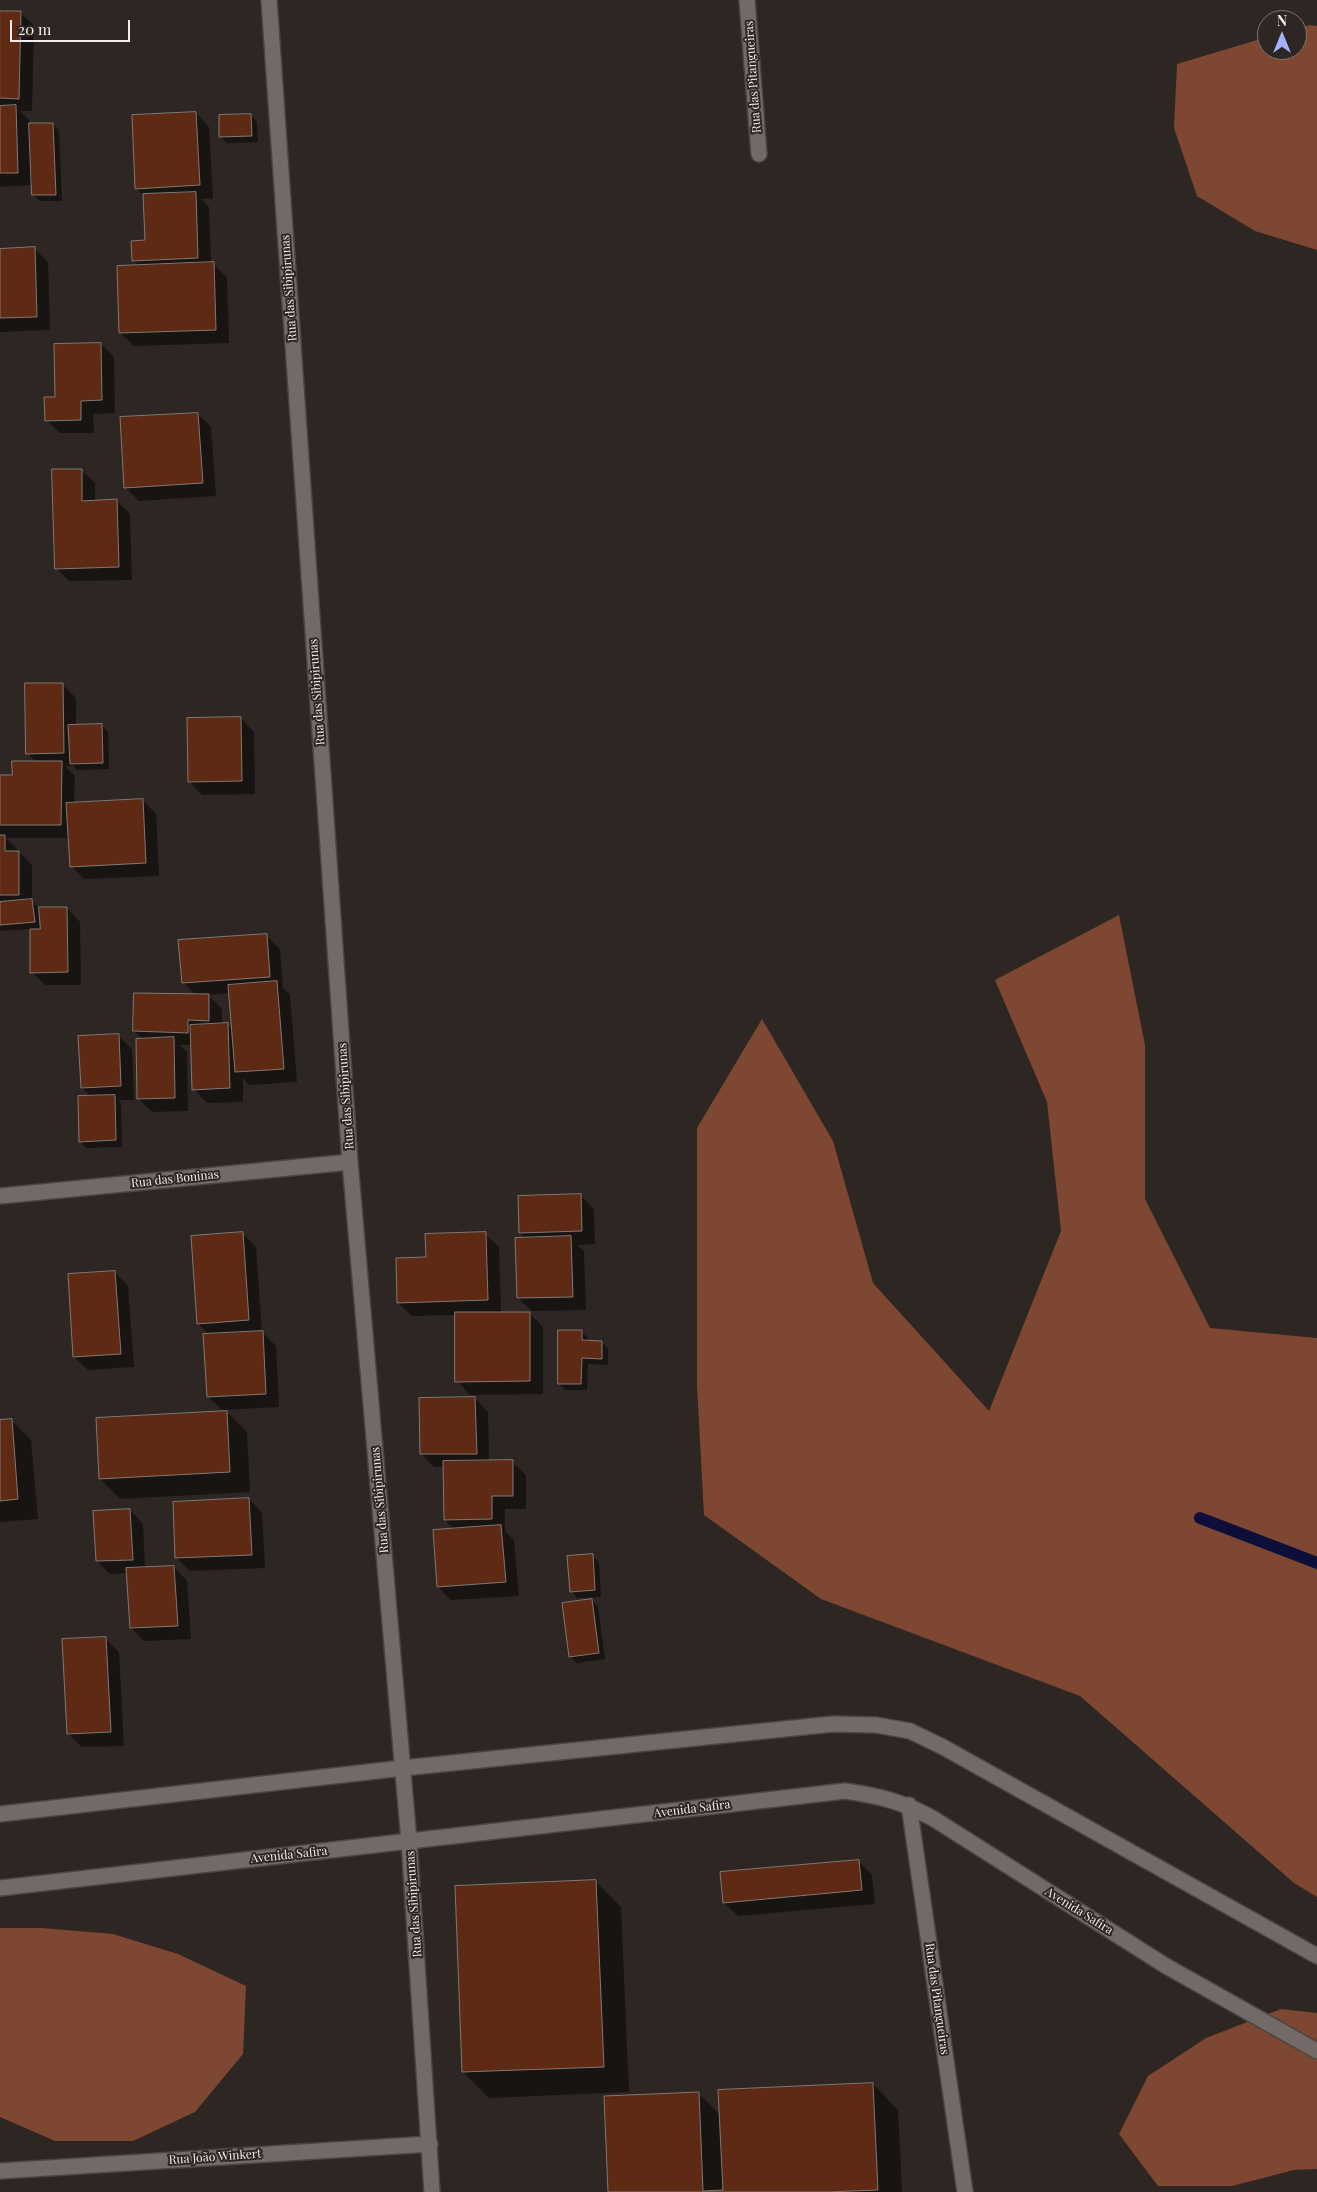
<!DOCTYPE html>
<meta charset="utf-8">
<style>
body{margin:0}
#map{position:relative;width:1317px;height:2192px;overflow:hidden;background:#2d2623;font-family:"Playfair Display",serif}
canvas{display:block}
.north{position:absolute;left:1257px;top:10px;width:50px;height:50px;box-sizing:border-box;background:#2d2623;border:1px solid #7c7674;border-radius:50%;rotate:0deg;font-size:14px;font-weight:700;line-height:20px;text-align:center;color:#f3eeed}
.north::after{content:'';display:block;margin:auto;width:18px;height:22px;background:#a5b1fc;clip-path:polygon(50% 0,100% 100%,50% 72%,0 100%)}
.scale{position:absolute;left:10px;top:20px;width:120px;height:22px;box-sizing:border-box;border:2px solid #f3eeed;border-top:0;padding-left:6px;font-size:15px;line-height:18px;white-space:nowrap;color:#f3eeed;-webkit-text-stroke:4px #2d2623;paint-order:stroke}
</style>
<div id="map">
<canvas width="1317" height="2192"></canvas>
<div class="north">N</div>
<div class="scale">20 m</div>
</div>
<script>
const ctx = document.querySelector('canvas').getContext('2d');
ctx.lineJoin = 'round';
function paint(path, color) { ctx.fillStyle = color; ctx.fill(path, 'evenodd'); }
function trace(path, color, width, dash) { ctx.strokeStyle = color; ctx.lineWidth = width; ctx.lineCap = dash ? 'butt' : 'round'; ctx.setLineDash(dash || []); ctx.stroke(path); }
function write(font, color, halo, rows, align = 'center') {
  ctx.font = font + ' "Playfair Display",serif'; ctx.lineWidth = 4; ctx.setLineDash([]); ctx.textBaseline = 'middle'; ctx.strokeStyle = halo; ctx.fillStyle = color; for (const [text, x, y, turn = 0] of rows) {
    ctx.save(); ctx.translate(x, y); ctx.rotate((+turn || 0) * Math.PI / 180); ctx.textAlign = isNaN(turn) ? turn : align; if (halo) ctx.strokeText(text, 0, 0); ctx.fillText(text, 0, 0); ctx.restore();
  }
}
paint(new Path2D(`
 M1310,25L1317,26V250L1255,231L1197,196L1174,128L1177,64L1267,37V50H1297V28Z
 M1119,915L1145,1045V1199L1210,1328L1317,1338V1897L1294,1883L1080,1696L821,1599L704,1515L697,1386V1128L762,1019L833,1141L873,1283L989,1411L1061,1231L1047,1102L995,980Z
 M0,1928H42L113,1934L178,1954L246,1986L243,2054L195,2112L133,2141H55L0,2117Z
 M1281,2009L1317,2013V2169L1294,2170L1232,2186H1158L1119,2134L1148,2076L1206,2038Z`), '#7e4731');
paint(new Path2D(`
 M0,12H20L34,26L32,111H20L29,120V124H52L59,130L62,201H40L33,195V185L0,187Z
 M196,113L209,127L213,198L201,199L209,207L211,263L227,277L229,343L134,346L120,333L139,266L133,260L147,241L144,196L136,188Z
 M251,115L257,122L258,142L227,143L220,136Z
 M34,248L48,262L50,330L0,332V250Z
 M101,344L114,357L115,413L93,414L94,433H60L46,420L56,398Z
 M198,414L211,427L216,496L139,501L125,487Z
 M81,470L95,483V501L116,500L130,514L132,580L69,581L56,568Z
 M62,684L76,698V726L101,725L108,732L109,769L77,770L74,766H65L75,776L74,804L143,800L156,814L159,876L84,879L71,866L69,838H6L32,865V901L38,908H67L80,922L81,985H45L32,972L31,929L0,931V776H13L36,762L27,753Z
 M241,718L254,732L255,794L202,795L189,781Z
 M266,935L280,949L283,988L290,995L297,1082L249,1085L243,1078V1102L207,1103L194,1089L192,1045H180L187,1052L188,1111L152,1112L139,1099L143,1039L134,1031L196,995L183,982ZM230,993L233,1030L228,1024L222,1025V1009L208,995Z
 M118,1035L132,1049L134,1100H118L121,1103L122,1147L86,1148L80,1141L91,1097L82,1088L79,1037Z
 M581,1196L594,1209L595,1244L577,1245L584,1251L586,1310L532,1311L518,1298L526,1239L520,1233Z
 M243,1234L256,1247L262,1332L276,1346L279,1407L222,1410L208,1397L210,1335L198,1324L192,1238Z
 M485,1234L499,1247L501,1313H529L543,1327V1394L470,1395L457,1381L456,1315L412,1316L398,1303L427,1258Z
 M115,1272L128,1286L134,1367L88,1370L74,1357Z
 M582,1332L588,1338V1342H602L608,1349V1365L588,1364L587,1390H565L559,1384Z
 M475,1398L488,1412L489,1462L512,1461L526,1475V1509H505V1531L514,1540L519,1596L451,1600L438,1587L455,1530L445,1520L444,1467H434L421,1454Z
 M227,1412L247,1432L250,1492L120,1499L100,1479Z
 M11,1420L31,1440L38,1519L0,1522V1421Z
 M249,1499L262,1513L265,1568L190,1571L177,1558L174,1503Z
 M130,1510L143,1524L145,1569L174,1567L187,1581L191,1639L144,1641L131,1628L127,1573L110,1574L97,1561Z
 M592,1556L599,1562L601,1597L577,1598L571,1591Z
 M592,1600L598,1607L605,1659L577,1663L570,1657Z
 M105,1638L119,1652L124,1746L82,1747L68,1734L64,1640Z
 M858,1861L872,1875L875,1904L738,1916L724,1903Z
 M595,1881L621,1907L629,2092L489,2098L463,2072Z
 M873,2084L898,2110L902,2192H609L698,2093L721,2116Z`), '#0007');
trace(new Path2D(`
 M1200,1518L1317,1563`), '#0e0e3a', 12);
const building = new Path2D(`
 M0,11H21L19,99L0,98Z
 M16,105L18,173H0V106Z
 M196,112L200,185L135,189L132,115Z
 M251,114L252,136L219,137V115Z
 M29,123H53L56,195H32Z
 M196,192L198,258L132,261L131,241L145,240L143,194Z
 M35,247L37,317L0,318V249Z
 M214,262L216,330L119,333L117,266Z
 M101,343L102,400L81,401V420L45,421L44,397H55L54,344Z
 M198,413L203,483L124,488L120,417Z
 M52,469H82V501L117,499L119,567L55,569Z
 M25,683H63L64,753L26,754Z
 M241,717L242,781L188,782L187,718Z
 M102,724L103,763L70,764L68,725Z
 M12,761H62L61,825H0V775H12Z
 M143,799L146,863L70,867L66,803Z
 M0,835H5V851H19V895H0Z
 M32,899L35,922L0,925V902Z
 M39,907H67L68,972L30,973V929H40Z
 M267,934L270,977L182,983L178,940Z
 M277,981L284,1069L235,1072L228,985Z
 M134,993L209,994V1021L188,1020V1033L133,1031Z
 M228,1023L230,1088L192,1090L190,1025Z
 M119,1034L121,1086L81,1088L78,1036Z
 M174,1037L175,1098L137,1099L136,1039Z
 M115,1095L116,1140L79,1142L78,1096Z
 M581,1194L582,1231L519,1233L518,1196Z
 M243,1232L249,1320L197,1324L191,1236Z
 M486,1232L488,1300L397,1303L396,1258L426,1257L425,1234Z
 M571,1236L573,1297L517,1298L515,1238Z
 M115,1271L121,1354L73,1357L68,1274Z
 M455,1312H530V1381L455,1382Z
 M558,1330H582V1340L602,1341V1359L582,1358L581,1384H558Z
 M263,1331L266,1394L207,1397L203,1334Z
 M475,1397L477,1454H420L419,1398Z
 M227,1411L230,1472L99,1479L96,1418Z
 M12,1419L18,1499L0,1501V1420Z
 M513,1460V1496H492V1519L444,1520L443,1461Z
 M249,1498L252,1555L175,1558L173,1502Z
 M130,1509L133,1560L96,1561L93,1511Z
 M501,1525L506,1582L437,1587L433,1530Z
 M593,1554L595,1590L570,1592L567,1556Z
 M174,1566L178,1626L130,1628L126,1568Z
 M592,1599L599,1653L569,1657L562,1603Z
 M106,1637L111,1732L67,1734L62,1639Z
 M859,1860L862,1890L723,1903L720,1872Z
 M596,1880L604,2067L462,2072L455,1886Z
 M873,2083L878,2190L827,2192H608L604,2096L699,2092L703,2191L723,2190L718,2090Z`);
paint(building, '#5e2a14');
trace(building, '#817875', 1);
const minor = new Path2D(`
 M269,0L350,1162L409,1841L432,2192
 M747,0L759,154
 M0,1196L350,1162
 M909,1805L965,2192
 M0,1814L403,1768L833,1724L876,1725L910,1731L943,1747L1317,1956
 M0,1888L845,1791C880,1796 904,1802 934,1819L1166,1966L1317,2051
 M0,2171L430,2144`);
trace(minor, '#4a4542', 18);
trace(minor, '#736a67', 15);
write('12px', '#f3eeed', '#2d2623', [
 ["Rua das Pitangueiras",753,77,-94],
 ["Rua das Sibipirunas",289,288,-94],
 ["Rua das Sibipirunas",317,692,-94],
 ["Rua das Sibipirunas",346,1096,-94],
 ["Rua das Boninas",175,1179,-6],
 ["Rua das Sibipirunas",380,1500,-95],
 ["Avenida Safira",692,1809,-7],
 ["Avenida Safira",289,1855,-6],
 ["Rua das Sibipirunas",414,1904,-94],
 ["Avenida Safira",1079,1911,32],
 ["Rua das Pitangueiras",937,1999,82],
 ["Rua João Winkert",215,2157,-4]
]);
</script>
